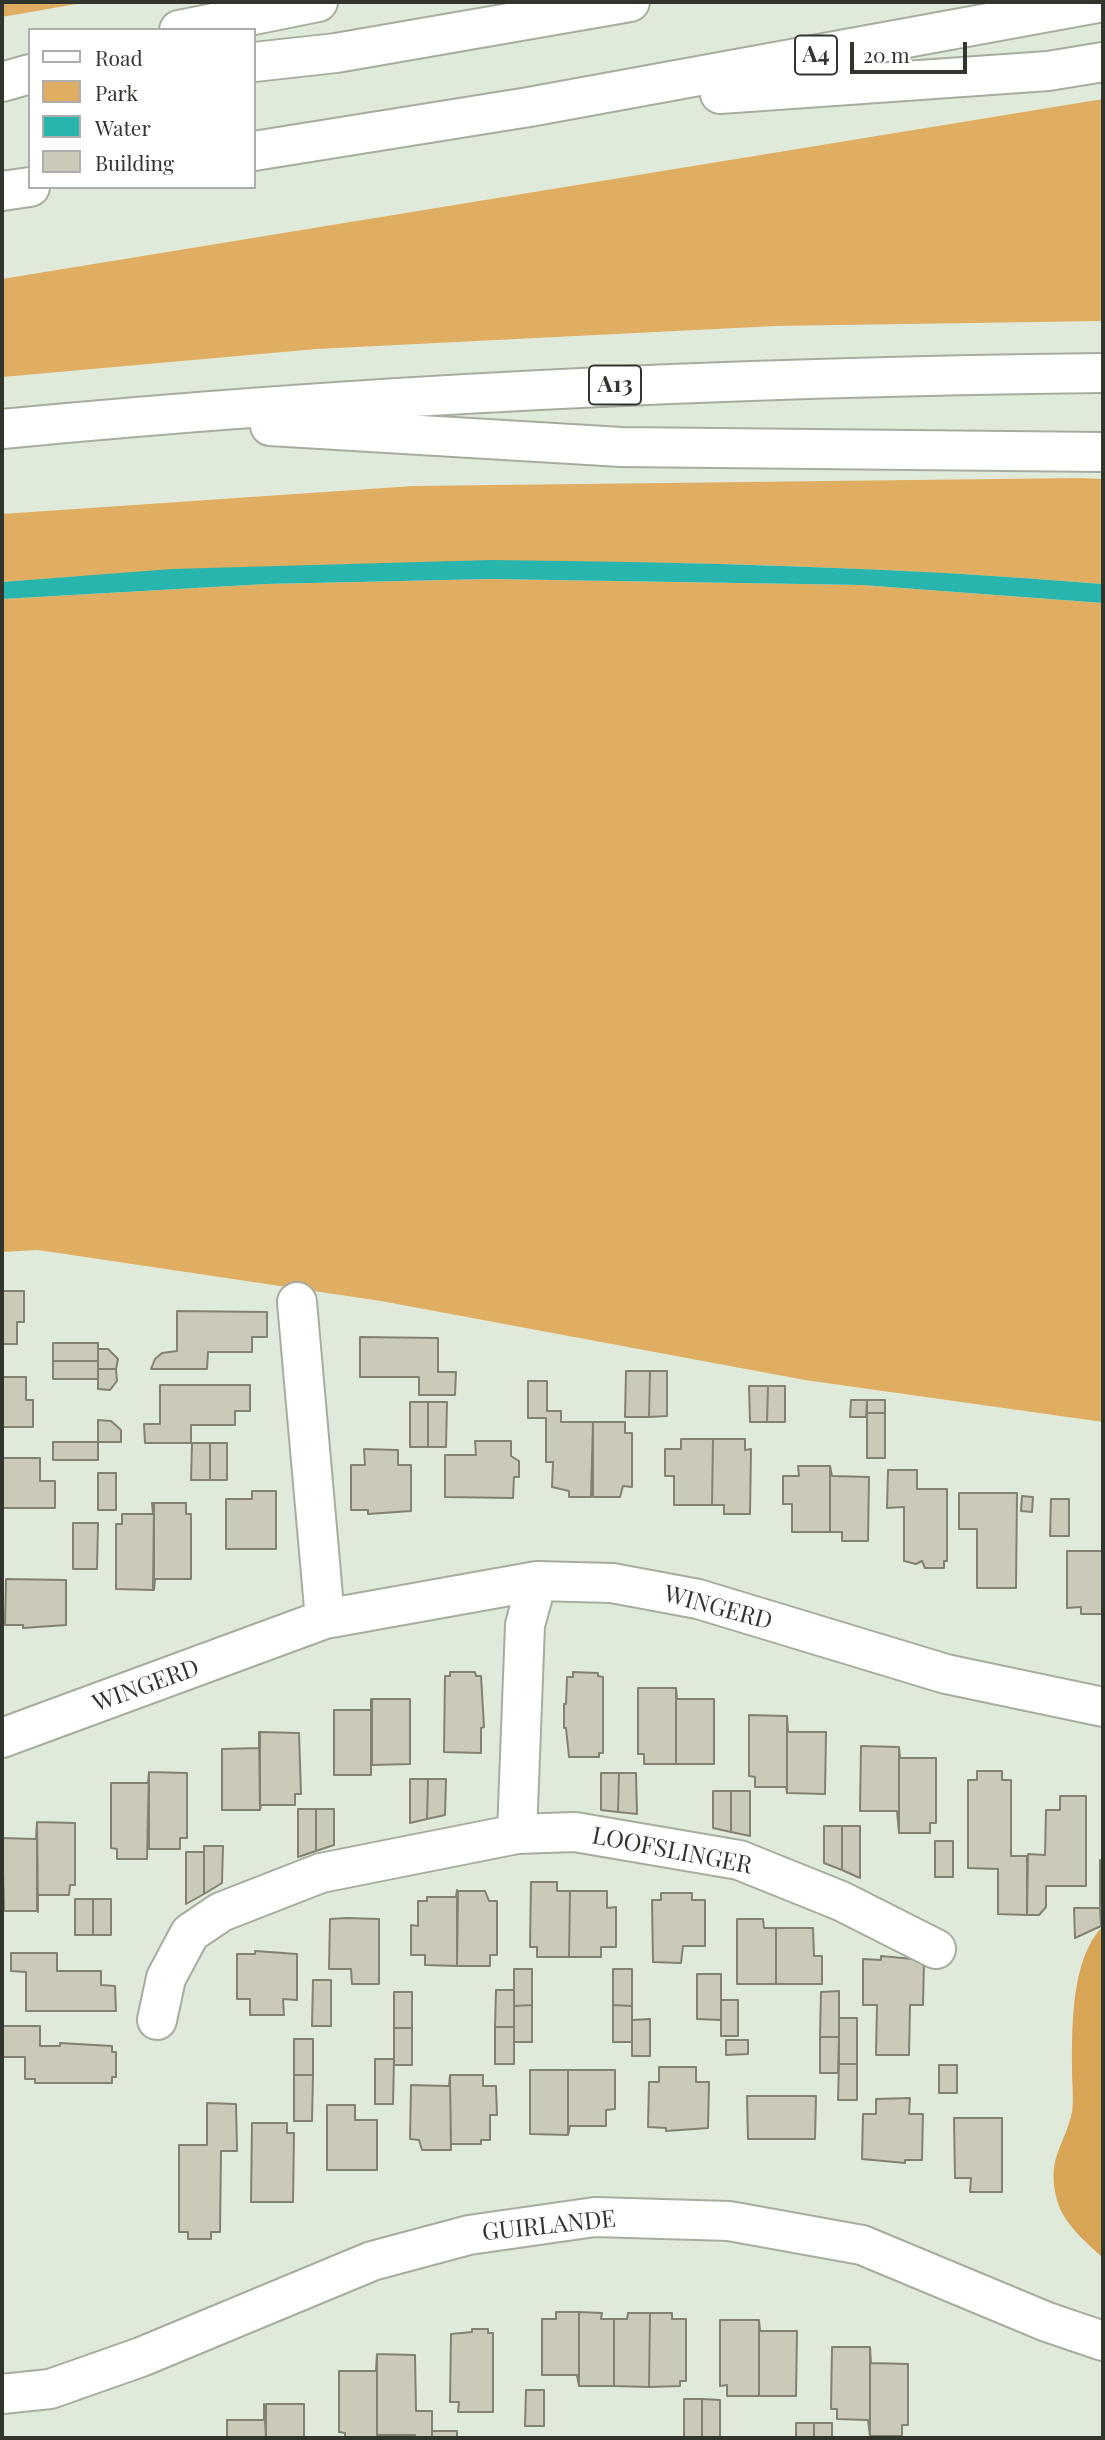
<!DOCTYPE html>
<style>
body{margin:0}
#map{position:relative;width:1105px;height:2440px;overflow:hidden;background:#e0eada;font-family:"Playfair Display",serif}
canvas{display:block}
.frame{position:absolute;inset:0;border:4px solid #31352e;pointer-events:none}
.legend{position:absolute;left:28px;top:28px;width:228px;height:161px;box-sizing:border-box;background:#fff;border:2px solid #adaeab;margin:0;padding:9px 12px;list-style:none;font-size:21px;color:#31352e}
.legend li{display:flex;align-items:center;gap:14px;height:35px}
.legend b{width:35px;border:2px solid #adaeab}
.scale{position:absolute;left:850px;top:42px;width:117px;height:32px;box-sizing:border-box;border:4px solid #31352e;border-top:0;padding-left:9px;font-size:21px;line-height:24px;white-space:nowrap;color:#31352e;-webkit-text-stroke:5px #fff;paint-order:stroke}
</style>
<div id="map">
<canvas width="1105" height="2440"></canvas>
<div class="frame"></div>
<ul class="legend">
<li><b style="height:9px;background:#fff"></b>Road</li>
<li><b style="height:19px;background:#e0ae62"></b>Park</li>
<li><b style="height:19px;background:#28b5ad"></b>Water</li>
<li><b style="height:19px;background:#cbcab8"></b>Building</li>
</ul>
<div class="scale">20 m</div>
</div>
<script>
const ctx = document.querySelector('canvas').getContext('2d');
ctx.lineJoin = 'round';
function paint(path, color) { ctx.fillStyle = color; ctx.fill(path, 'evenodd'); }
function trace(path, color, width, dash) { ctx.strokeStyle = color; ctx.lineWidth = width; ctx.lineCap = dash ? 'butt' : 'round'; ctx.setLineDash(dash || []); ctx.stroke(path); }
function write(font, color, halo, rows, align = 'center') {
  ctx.font = font + ' "Playfair Display",serif'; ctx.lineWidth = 7; ctx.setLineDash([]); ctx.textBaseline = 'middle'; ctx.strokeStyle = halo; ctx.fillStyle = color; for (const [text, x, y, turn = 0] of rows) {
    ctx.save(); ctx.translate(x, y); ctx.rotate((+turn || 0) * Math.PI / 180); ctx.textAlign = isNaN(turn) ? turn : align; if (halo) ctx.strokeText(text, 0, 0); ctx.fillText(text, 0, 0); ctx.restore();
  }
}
paint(new Path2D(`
 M2,2H88L2,17Z
 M1103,99V321L775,326L317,349L2,377V279Z
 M1079,478L1103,479V584C736,555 369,555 2,582V514L413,486Z
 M490,579L862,585L1103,603V1422L805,1380L381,1301L38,1250L2,1252V599L266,584Z`), '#e0ae62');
paint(new Path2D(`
 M1103,1926V2258C1086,2242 1063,2223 1057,2200C1046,2158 1064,2148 1072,2112C1074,2099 1072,2083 1072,2069C1072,2026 1071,1958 1103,1926Z`), '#d8a556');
paint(new Path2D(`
 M491,560C695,562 899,567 1103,584V603L862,585L490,579L266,584L2,599V582L172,569Z`), '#28b5ad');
const building = new Path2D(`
 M2,1291H24V1322H17V1344H2Z
 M177,1311L267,1312V1337H252V1352H208L207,1369H151L155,1359L162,1353L177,1351Z
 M360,1337L438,1338V1372H456L455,1395H419V1377H360Z
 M53,1343H98V1361H53Z
 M98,1349H108L118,1359L116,1369H98Z
 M53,1361H98V1379H53Z
 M98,1369H116L117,1381L110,1390L98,1389Z
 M626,1371H650L649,1417H625Z
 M650,1371H667V1416L649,1417Z
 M2,1377H26V1400H33V1427H2Z
 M528,1381H547V1411H561V1422H593L591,1497H569V1491L552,1487L553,1462H546V1418H528Z
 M160,1385H250V1411H235V1425H191V1443H145L144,1424H160Z
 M749,1386H768L767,1422H750Z
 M768,1386H785V1422H767Z
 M851,1400H867L866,1417H850Z
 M867,1400H885V1413H867Z
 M410,1402H428V1447H410Z
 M428,1402H447L446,1447H428Z
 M867,1413H885V1458H867Z
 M98,1420L111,1421L121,1430V1442H98Z
 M593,1422H625V1433H632V1487L623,1486L620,1497H593Z
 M681,1439H713L712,1505H674V1476H665V1449H681Z
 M713,1439H745V1450L751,1449L750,1514H724V1505H712Z
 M475,1441H511V1456L519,1461V1477H514L513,1498L445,1497V1455H476Z
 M53,1442H98V1460H53Z
 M192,1443H210V1480H191Z
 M210,1443H227V1480H210Z
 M364,1449L398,1450V1465H411V1511L368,1514V1510H351V1465H365Z
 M2,1458H40V1481H55V1508H2Z
 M798,1466H830V1532H792V1504H783V1476H799Z
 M830,1466L832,1476L869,1477L868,1541H842V1532H830Z
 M888,1470H917V1489H947V1561H944V1568H925L922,1561L916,1564L904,1561V1507L887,1508Z
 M98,1473H116V1510H98Z
 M252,1491H276V1549H226V1499H252Z
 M959,1493H1017L1016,1588H977V1529H959Z
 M1022,1496L1033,1497L1032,1512L1021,1511Z
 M1051,1499H1069V1536H1050Z
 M152,1503H154L153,1590L116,1589V1524H122V1514H153Z
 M154,1503H186V1514H191V1579H155L154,1590Z
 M73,1523H98L97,1569H73Z
 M1103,1541V1614H1081V1607L1067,1608V1551H1102Z
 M6,1579L66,1580V1625L23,1628V1625H5Z
 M450,1672H475L476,1676H481L484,1727L481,1728V1753L444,1752L445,1676H450Z
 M573,1672L598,1673V1676L603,1677V1753H599V1757H569L566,1728H564V1704H566L567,1677H573Z
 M638,1688H676V1764H644V1754H638Z
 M676,1688L677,1699H714V1764H676Z
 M371,1699V1775H334V1710H371Z
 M372,1699H410V1764L372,1765Z
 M749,1715L787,1716V1793L786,1787H755V1777L749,1776Z
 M787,1716L788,1732H826L825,1794L787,1793Z
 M259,1732L260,1810H222V1749L259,1748Z
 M260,1732L299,1733L301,1794H295V1805H261L260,1810Z
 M861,1746L899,1747V1833L897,1811H860Z
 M899,1747L900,1758H936V1823H930V1833H899Z
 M977,1771H1002V1780H1011V1856H1027V1915L998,1914V1869L968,1868V1780H977Z
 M149,1772L147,1859H117V1849L111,1848V1783H148Z
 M149,1772L187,1773V1838H180V1849H149Z
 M601,1773H619L618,1812L601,1810Z
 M619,1773H636L637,1814L618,1812Z
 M410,1779H428L427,1819L410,1823Z
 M428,1779H446L445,1815L427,1819Z
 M713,1791H731V1832L713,1828Z
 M731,1791H750V1836L731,1832Z
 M1060,1796H1086V1886H1046V1907L1039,1915H1027L1028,1854L1045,1855L1046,1810H1060Z
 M298,1809H316V1851L298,1857Z
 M316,1809H334V1845L316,1851Z
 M37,1822V1911H4L2,1838L36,1839Z
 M37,1822L75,1823V1885H70L69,1895H38V1912Z
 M824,1826H842V1870L824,1863Z
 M842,1826H860V1878L842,1870Z
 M935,1841H953V1877H935Z
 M204,1846H223L222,1883L204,1894Z
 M204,1846V1894L186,1904V1852H204Z
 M1100,1860H1103V1906H1100Z
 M531,1882H557V1891H570L569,1957H537V1947H530Z
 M457,1890V1966L425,1965V1955H411V1925L418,1926V1901H427V1897H456Z
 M458,1891H485L489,1901H497V1955H490V1966H457Z
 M570,1891H607V1908L616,1907V1947H601V1957H569Z
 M661,1893H692V1900H705V1946H683L681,1963L653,1962L652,1900H661Z
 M75,1899H93V1935H75Z
 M93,1899H111V1935H93Z
 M1074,1908H1100L1101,1926L1075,1938Z
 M347,1918L379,1919V1984H352L351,1969H329L330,1919Z
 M737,1919H763L764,1928H776V1984H737Z
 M776,1928H813L814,1956H822V1984H776Z
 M255,1951L297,1954V2000L283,1999L284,2015H250V1999H237V1954H255Z
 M11,1953H57V1971H101V1985L115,1986L116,2011H26V1972L11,1971Z
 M881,1956L924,1960L923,2005H910L909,2055H876L877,2005H863V1959L881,1960Z
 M514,1969H532V2005L514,2006Z
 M613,1969H632V2006L613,2005Z
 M697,1974H721V2020L697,2019Z
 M313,1980H331V2026H312Z
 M496,1990H514V2027H495Z
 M839,1991V2037H820L821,1992Z
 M394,1992H412V2028H394Z
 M721,2000H738V2036H721Z
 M532,2005V2042H514V2006Z
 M613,2005L632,2006V2042H613Z
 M839,2018H857V2064H839Z
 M650,2019V2056H632V2020Z
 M2,2026H40V2046H60V2043L112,2046V2052H116V2077H112V2083H35V2079H25V2057H2Z
 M495,2027H514V2064H495Z
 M394,2028H412V2065H394Z
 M820,2037H839L838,2073H820Z
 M294,2039H313V2075H294Z
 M726,2040H748V2054L726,2055Z
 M375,2059H394L393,2104H375Z
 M839,2064H857V2100H838Z
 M939,2065H957V2093H939Z
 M659,2067H696V2082H709L708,2128L666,2131V2128L648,2127L649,2082H659Z
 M530,2070H568V2135L530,2134Z
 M568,2070H615V2109L606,2110V2126H570L568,2135Z
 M294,2075H313L312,2121H294Z
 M450,2075H483V2086H496L497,2115H490V2140H481V2144H451Z
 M450,2075L451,2150H422L419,2140L410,2139L411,2085L449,2086Z
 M747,2096H816L815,2139H748Z
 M910,2098L909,2114H923L922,2160H905V2163L862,2159L863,2114H876V2099Z
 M207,2103L236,2104L237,2151H221L220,2232H211V2239H188V2232H179V2145H207Z
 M327,2105H355V2120H377V2170H327Z
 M954,2118H1002V2192H970L971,2178H955Z
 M252,2123H287V2133H294L293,2202H251Z
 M556,2312H579V2386L577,2375H542V2319H556Z
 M579,2312L602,2313L601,2319H614V2386H579Z
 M628,2313H650L649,2387L614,2386V2319H627Z
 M650,2313H672V2319H686V2381H680V2386L649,2387Z
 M720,2320H759V2396H727V2385L720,2386Z
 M759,2320L760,2331H797L796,2396H759Z
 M472,2329H488V2333H493V2412H458L459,2402H450L451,2334L472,2332Z
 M832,2347H870V2436L868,2420L837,2419V2409H831Z
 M870,2347L871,2363L908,2364V2425H902V2436H870Z
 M377,2354L415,2355L416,2411H432V2438H415V2435H378L377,2438Z
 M377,2354V2438H345V2433L339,2432V2371H376Z
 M526,2390H544V2426H525Z
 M684,2399H702V2438H684Z
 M702,2399L720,2400V2438H702Z
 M264,2404L266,2438H227V2420H264Z
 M266,2404H304V2438H266Z
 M796,2423H814V2438H796Z
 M814,2423H832V2438H814Z
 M432,2431H457V2438H432Z`);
paint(building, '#cbcab8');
trace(building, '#838272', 2);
const street = new Path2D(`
 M297,1302L325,1619
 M2,1738L325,1619L537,1581L612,1583L698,1599L946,1674L1103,1707
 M517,1834L525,1625L537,1581
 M157,2020L166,1978L190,1933L221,1912L321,1873L517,1834L575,1832L739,1860L841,1901L936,1949
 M2,2394L50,2389L141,2357L372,2261L469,2235L595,2217L729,2221L862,2245L1047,2322L1103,2341`);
const highway = new Path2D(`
 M179,30L318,2
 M254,62L336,53L630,2
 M2,82L30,74
 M720,94L1048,71L1103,62
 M254,151L529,107L1103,2
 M2,191L30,187
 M270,426L621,447L1103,452
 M2,429C368,394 735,377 1103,373`);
trace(street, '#a5ae9e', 42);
trace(highway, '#a5ae9e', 42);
trace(street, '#fff', 38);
trace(highway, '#fff', 38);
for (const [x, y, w] of [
 [816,55,42],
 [615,385,52]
]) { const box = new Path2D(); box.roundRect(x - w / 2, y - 19.5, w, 39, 5); ctx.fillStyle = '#fff'; ctx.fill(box); trace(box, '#31352e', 2); }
write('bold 23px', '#31352e', null, [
 ["A4",816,55],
 ["A13",615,385]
]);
write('24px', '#31352e', '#fff', [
 ["WINGERD",718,1608,15],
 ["WINGERD",146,1686,-20],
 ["LOOFSLINGER",672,1851,11],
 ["GUIRLANDE",549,2226,-6]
]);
</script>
